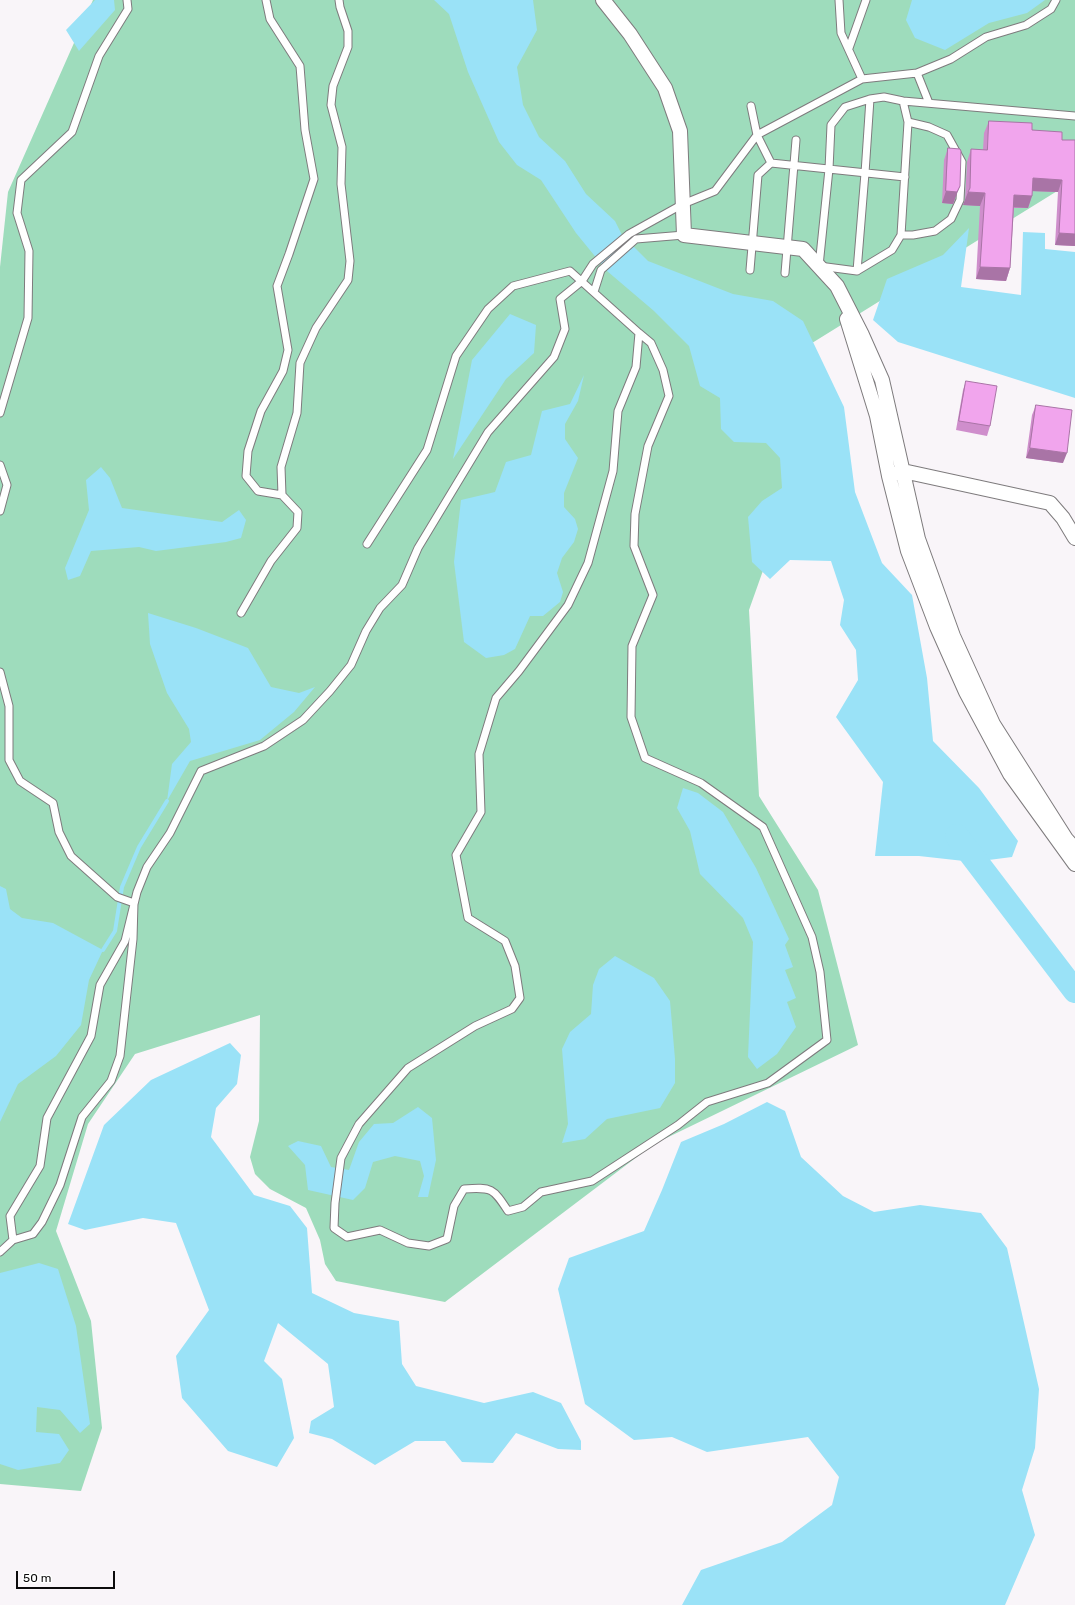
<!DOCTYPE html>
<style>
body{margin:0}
#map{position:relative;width:1075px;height:1605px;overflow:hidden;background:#f9f5f9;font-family:Rubik,sans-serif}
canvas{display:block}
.scale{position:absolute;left:16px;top:1571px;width:99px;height:18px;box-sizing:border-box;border:2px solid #0c0b0c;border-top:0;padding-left:5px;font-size:12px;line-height:14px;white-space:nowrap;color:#0c0b0c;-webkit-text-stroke:3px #fff;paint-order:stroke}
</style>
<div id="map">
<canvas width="1075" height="1605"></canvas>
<div class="scale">50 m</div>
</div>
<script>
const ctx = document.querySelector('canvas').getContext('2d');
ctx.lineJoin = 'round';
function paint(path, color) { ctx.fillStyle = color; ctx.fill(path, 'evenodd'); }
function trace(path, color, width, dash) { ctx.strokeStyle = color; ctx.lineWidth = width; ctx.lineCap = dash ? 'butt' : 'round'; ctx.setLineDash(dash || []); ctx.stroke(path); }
paint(new Path2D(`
 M93,0H1075V180L804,348V455L749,610L759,796L818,890L858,1045L654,1144L445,1302L336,1281L325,1264L320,1240L306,1208L270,1189L255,1174L250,1157L259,1121L260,1015L135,1054L88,1124L56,1231L91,1321L102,1428L81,1491L0,1484V267L8,192Z`), '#9edcbc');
paint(new Path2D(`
 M95,0H114L115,10L79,51L66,30Z
 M434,0H533L537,30L517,67L523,105L539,137L565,161L586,194L615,221L622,235L648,261L733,294L773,301L803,321L844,407L855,492L882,563L912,595L927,678L933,741L979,788L1018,841L1012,857L973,862L919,856H875L883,782L836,717L858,680L856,650L840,625L844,600L831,561L790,560L770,579L752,562L748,517L762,501L782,488L780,458L766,443L734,442L721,429L720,398L700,386L689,346L654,311L607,271L576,233L541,180L517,165L499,142L468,72L449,14Z
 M912,0H1045L1027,13L989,23L945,50L915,38L906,20Z
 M969,228L961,287L1021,295L1023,232L1045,233V249L1075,252V398L898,342L873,320L887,279L943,255Z
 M510,314L536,325L534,353L506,379L453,459L472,360Z
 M584,375L578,401L565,424V439L578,458L564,493V507L575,519L578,529L574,542L562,558L557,573L563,592L560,602L543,616H530L515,649L504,655L486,658L464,642L454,562L461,500L495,492L506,462L531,455L542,411L570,404Z
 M101,467L110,478L122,508L222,522L239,510L246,520L241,538L226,542L156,551L139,547L91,551L80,576L68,580L65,568L89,510L86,480Z
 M148,613L196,628L248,648L271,687L299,693L315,687L294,712L260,740L190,761L167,801L172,764L191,742L189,729L167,693L150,644Z
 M683,788L698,793L723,812L756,868L789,939L785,945L793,967L785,970L796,998L787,1002L796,1027L777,1054L757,1069L748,1057L753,942L743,918L700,874L690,831L677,808Z
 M0,886L6,889L10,909L22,918L53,923L103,950L89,980L81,1025L56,1056L18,1084L0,1122Z
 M615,956L654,978L670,1001L675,1059V1083L660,1108L607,1119L585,1139L562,1143L568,1124L562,1049L570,1032L591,1014L593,985L599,969Z
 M230,1043L241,1055L237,1084L216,1108L211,1137L254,1195L290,1206L307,1228L312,1293L354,1313L399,1321L402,1364L416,1386L484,1403L533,1392L561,1403L581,1441V1450L558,1449L516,1433L493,1463L462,1462L445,1441H415L375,1465L332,1439L309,1433L311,1421L334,1407L328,1364L278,1323L264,1361L282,1379L294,1438L277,1467L228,1451L182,1398L176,1356L209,1310L176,1223L143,1218L85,1230L68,1224L104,1125L151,1080Z
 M767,1102L785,1111L801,1157L843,1196L874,1212L920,1205L981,1213L1007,1248L1039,1389L1035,1448L1022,1490L1035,1535L1005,1605H682L701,1570L782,1542L832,1505L839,1477L808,1437L707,1452L672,1437L634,1440L585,1404L558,1289L569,1258L644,1231L662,1190L681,1142L724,1124Z
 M418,1107L432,1118L436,1160L428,1197H418L424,1176L420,1161L395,1156L373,1162L365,1188L353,1200L308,1190L305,1165L288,1146L298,1141L321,1146L331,1167L349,1170L359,1142L374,1124L393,1123Z
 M39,1263L58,1269L76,1326L90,1424L80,1433L60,1410L37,1407L36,1432L59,1434L69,1450L60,1463L18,1470L0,1464V1273Z`), '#9ae2f7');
trace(new Path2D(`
 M103,950L115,931L122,887L139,847L167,801`), '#9ae2f7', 4);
trace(new Path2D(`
 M957,836L1075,991`), '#9ae2f7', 24);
const lane = new Path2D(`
 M266,0L270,19L300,66L305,130L314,179L289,254L277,286L288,350L283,371L261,411L248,451L246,476L258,491L282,495L281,467L297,413L300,363L316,328L348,280L350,261L341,184L342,147L331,105L333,86L348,47V31L340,7L339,0
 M839,0L841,33L862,79
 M849,48L866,0
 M917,73L951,59L986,37L1026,25L1051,9L1056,0
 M903,101L908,122L901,235L892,250L857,271L819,266L829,169L831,125L845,107L870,99L884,97L903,101L1075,116
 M751,106L757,135L771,163
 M901,235H913L935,231L951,219L960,200L962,162L947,135L929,127L908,122
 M750,270L758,175L771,163L905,177
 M857,271L865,173L870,99
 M785,273L796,140
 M594,292L601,270L636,239L684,235
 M639,333L651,343L663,370L669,396L648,446L635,514L634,546L653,595L632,646L631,717L645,758L701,783L763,827L812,937L820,972L827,1040L768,1083L707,1102L678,1125L592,1181L541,1192L523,1207L508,1211C493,1188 492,1187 464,1189L454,1206L447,1239L429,1246L408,1243L380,1230L347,1237L334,1228L335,1203L341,1158L359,1124L408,1068L475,1026L512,1009L520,998L515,966L505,941L468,918L456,855L481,812L479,754L496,698L519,671L568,605L588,563L613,471L618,411L636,367Z
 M0,413L28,318L29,251L17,213L21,180L72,132L99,56L128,9L127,0
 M0,465L7,485L0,511
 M367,544L427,450L456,356L488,309L513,286L570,271L639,333
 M241,613L271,561L297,528L298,512L282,495
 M0,672L9,706V760L20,781L53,803L59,832L71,856L117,897L134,903
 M134,903L133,939L120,1056L111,1081L82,1117L60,1185L42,1222L33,1234L13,1240L10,1216L40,1166L47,1118L91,1036L100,985L125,941L137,892L147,867L170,833L201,771L264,746L303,720L330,691L351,665L366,631L380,608L402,585L418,548L488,432L554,357L565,329L560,299L582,281L593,264L629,234L683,204L715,191L757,135L862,79L917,73L929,103
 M0,1252L13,1240`);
const street = new Path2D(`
 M603,0L630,34L665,88L680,131L684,235L803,249L837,286L862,335L882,380L918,539L953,636L993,724L1066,839L1075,849
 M847,319L877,416L889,476L908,551L937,627L966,692L1010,774L1075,864
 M895,474L903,471L1050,503L1063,518L1075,538`);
trace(lane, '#7e7b7d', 9);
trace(street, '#7e7b7d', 16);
trace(lane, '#fff', 7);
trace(street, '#fff', 14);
paint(new Path2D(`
 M989,121L1032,130L1062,140L1075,246L1055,245L1058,192L1032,191V196L1028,208H1014L1010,268L1006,281L976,279L980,206L963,205L965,200L967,162L971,149L983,150L984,133Z
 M948,148L955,199L953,204L942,203L944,160Z
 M966,381L990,426L987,436L956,430L963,390Z
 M1036,405L1063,463L1026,458L1032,415Z`), '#cf8ecc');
paint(new Path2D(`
 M1033,178L1062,180L1058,192L1029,191Z
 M960,186L953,204L942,203L946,191Z
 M968,192L985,193L980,206L963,205Z
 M1014,195L1032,196L1028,208L1010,207Z
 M1059,233L1075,234V246L1055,245Z
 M980,267L1010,268L1006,281L976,279Z
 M1030,448L1067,453L1063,463L1026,458Z`), '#a974a6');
const building = new Path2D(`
 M989,121L1032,123V130L1062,132V140H1075V234L1059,233L1062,180L1033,178L1032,196L1014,195L1010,268L980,267L985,193L968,192L970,188L971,149L987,150Z
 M948,148L960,149L961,151L960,186L957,192L946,191Z
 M966,381L997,386L990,426L959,421Z
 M1036,405L1072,410L1067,453L1030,448Z`);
paint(building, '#f1a5ed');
trace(building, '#a974a6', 1);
</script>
